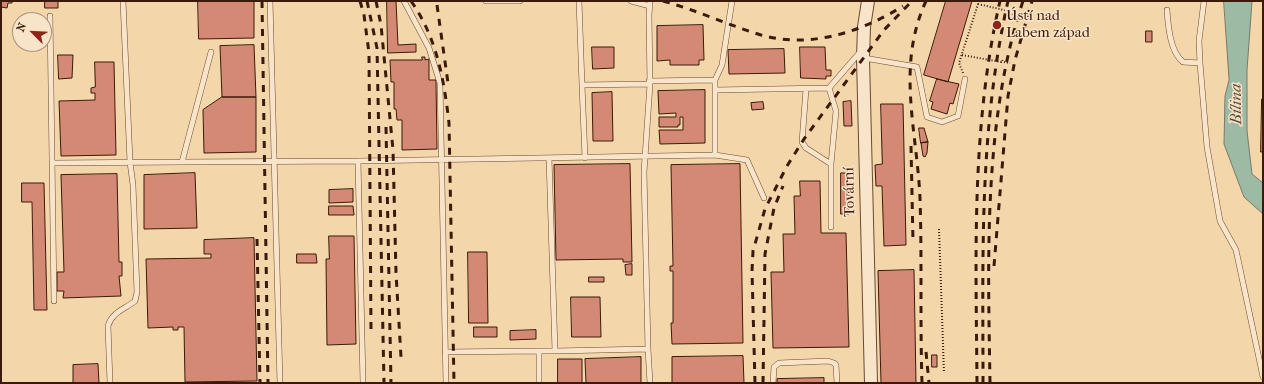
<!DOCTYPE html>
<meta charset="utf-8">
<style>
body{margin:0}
#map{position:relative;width:1264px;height:384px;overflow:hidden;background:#f4d6ab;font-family:"IM FELL French Canon",serif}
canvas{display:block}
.frame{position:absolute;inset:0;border:2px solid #3b1a09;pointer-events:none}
.north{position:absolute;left:12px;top:12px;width:40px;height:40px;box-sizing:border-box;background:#f8e4c8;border:1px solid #ac937c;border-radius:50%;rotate:294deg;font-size:11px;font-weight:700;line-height:16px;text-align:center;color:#3b1a09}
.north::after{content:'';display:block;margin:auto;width:14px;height:18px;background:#8f2418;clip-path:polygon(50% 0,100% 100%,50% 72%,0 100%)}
</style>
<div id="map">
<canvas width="1264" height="384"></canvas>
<div class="frame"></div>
<div class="north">N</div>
</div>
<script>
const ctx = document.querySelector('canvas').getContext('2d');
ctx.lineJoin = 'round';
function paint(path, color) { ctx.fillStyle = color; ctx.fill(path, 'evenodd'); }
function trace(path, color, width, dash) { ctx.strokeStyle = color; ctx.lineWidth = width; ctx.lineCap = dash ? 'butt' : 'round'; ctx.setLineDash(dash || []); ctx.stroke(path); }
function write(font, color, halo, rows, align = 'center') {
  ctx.font = font + ' "IM FELL French Canon",serif'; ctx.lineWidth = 3; ctx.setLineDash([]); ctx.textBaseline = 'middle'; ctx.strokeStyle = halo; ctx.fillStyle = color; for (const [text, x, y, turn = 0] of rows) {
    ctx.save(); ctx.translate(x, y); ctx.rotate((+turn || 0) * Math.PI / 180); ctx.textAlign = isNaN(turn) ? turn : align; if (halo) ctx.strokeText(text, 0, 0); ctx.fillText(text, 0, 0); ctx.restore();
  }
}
const water = new Path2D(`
 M1224,1H1252L1247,70V131L1252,174L1263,183V214L1244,197L1224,144L1225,96L1229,80Z`);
paint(water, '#9dbaa4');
trace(water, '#767a66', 1);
const building = new Path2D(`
 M1,1H12V3H8L7,8L1,7Z
 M45,1H58V8H45Z
 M198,1H254V38L199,39Z
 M387,1H396L398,45L416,44V52L388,53Z
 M946,1H972L948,82L924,75Z
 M703,25L704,60H699V65H670V60L657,61V26Z
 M1146,31H1152V42H1146Z
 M254,45L256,97H222L220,46Z
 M592,47H614V68L593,69Z
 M800,47H825L826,70H831V76H826V79L801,78Z
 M784,49L785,73L729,74L728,50Z
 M58,55H73L72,78L59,79Z
 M422,57H425V60L429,59V80H436L437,149L402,150V120H397L396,109H394V82H391L390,60H422Z
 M95,62H114L116,155L61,156L59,101L95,100V93H91V88L95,87Z
 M937,79L959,84L953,104L950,103L947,114L931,109L933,102L930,101Z
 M705,90V143L660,144L659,130H683V117H680V125H678V127H659V117H676V113L659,114L658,91Z
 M612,92L613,141H593L592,93Z
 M222,97H256V152L204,153L203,110Z
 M1262,99H1263V152H1261Z
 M851,101L852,126H844L843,102Z
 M763,102L764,109L752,110L751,103Z
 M881,104H903L906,245L884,246L882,186H876L875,165L882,164Z
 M919,128H924L928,142L921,143Z
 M928,142L927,153L925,157L923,156L921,143Z
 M630,164L632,262H623V259L556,260L554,165Z
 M740,164L743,343L672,344L671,323H673V271H670V266H673L671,165Z
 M195,173L197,228L144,229V175Z
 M841,173H848L849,214H841Z
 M117,174L119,262H122V276H119L121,296L63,298L64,291H57V272H64L61,175Z
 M800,181H820L821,233H846L849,347L773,348L771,272H784L783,234H795L794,196H800Z
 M22,183H44L47,310H34L32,202H22Z
 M353,189V202L329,203V190Z
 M329,206H353L354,215H329Z
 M329,236H354L356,344L327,345L326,259H329Z
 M254,238L257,381L185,382L184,327H178V330H173V327L148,328L146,259L211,258V254H204V240Z
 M468,252H487L488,323H469Z
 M297,254H316L317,263H297Z
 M632,264V275H626L625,265Z
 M914,270L916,383H881L878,271Z
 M589,277H604V282H589Z
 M571,297H600L601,337H572Z
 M474,327H497V337H474Z
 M536,330V339L510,340V331Z
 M932,355H937V367H932Z
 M743,356L744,383H672V357Z
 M641,357V383H586L585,359Z
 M558,359H582V383H558Z
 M98,364L99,383H73V365Z
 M824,378V383H777V379Z`);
paint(building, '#d48975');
trace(building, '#3b1a09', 1);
const service = new Path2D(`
 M270,1L280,383
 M404,1L429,48L440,83L446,383
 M486,1H520
 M579,1L582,85
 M631,1L650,6
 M1204,1L1199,41L1200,63L1207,147L1220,221L1236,250L1263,377
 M1167,10C1168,25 1170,52 1183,62L1200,63
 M50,16L54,301
 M211,52L182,162L358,161
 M864,58L917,67L927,117L942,122L958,116L965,79
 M649,81L715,80
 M806,89L802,142L806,148L831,164V227
 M715,90V80L722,65L732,1
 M715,155V90L829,88
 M549,158L555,351L648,349L650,383
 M585,158L582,85L650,84
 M53,163L182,162
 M831,164L836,111L829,88L861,51
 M648,349L644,172L650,84L649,15L650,1
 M445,352L539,351
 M110,383L108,326C112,312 125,309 135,301L137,292L133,185L130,162L123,1
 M363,383L358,161L715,155L747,160L764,198
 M539,383V351H555
 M773,383L774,367L779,363L828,361L834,363L836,365L837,383`);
const tertiary = new Path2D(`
 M868,1L864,27L863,58L871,383`);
trace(service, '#694932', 6);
trace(tertiary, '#694932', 14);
trace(new Path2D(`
 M978,4L1008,11L1015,16L1022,18
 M962,55L1001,62L1002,60L1003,62L1010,63
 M963,73L959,63L979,1
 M939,229L944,373`), '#3b1a09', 2, [1, 2]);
trace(service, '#f8e4c8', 5);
trace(tertiary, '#f8e4c8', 12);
trace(new Path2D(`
 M262,1L268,383
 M360,1L364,15L369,53L371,331
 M367,1L377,48L384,383
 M376,1L381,25L393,150L396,273L401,357
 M411,1C437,38 444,80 449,123L454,383
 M663,1C696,10 728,25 761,35C809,49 862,32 903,6
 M437,5L448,83
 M386,127L391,383
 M911,146L913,242
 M257,239L260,383
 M994,266L1008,96L1015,60L1032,1
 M926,352L929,383
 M755,383L752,271L753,251L765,209L787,166L804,139L884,30L912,1
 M763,383L765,254L774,208L783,186
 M922,383C920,321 922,260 920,198C917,130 896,66 926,1
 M977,383C976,254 971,128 1000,1
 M983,383C983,252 979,130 1008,1
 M990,383C988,257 983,122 1023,1`), '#3b1a09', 3, [7, 7]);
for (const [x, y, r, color] of [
 [997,25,5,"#8f2418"]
]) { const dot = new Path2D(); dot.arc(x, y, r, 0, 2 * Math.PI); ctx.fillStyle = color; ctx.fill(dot); trace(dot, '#f8e4c8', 1.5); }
write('15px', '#3b1a09', '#f8e4c8', [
 ["Ústí nad",1006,16],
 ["Labem západ",1006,33]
], 'left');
write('15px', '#3b1a09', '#f8e4c8', [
 ["Tovární",850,192,-91]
]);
write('italic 16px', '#584a38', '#f8e4c8', [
 ["Bílina",1237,104,-91]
]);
</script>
